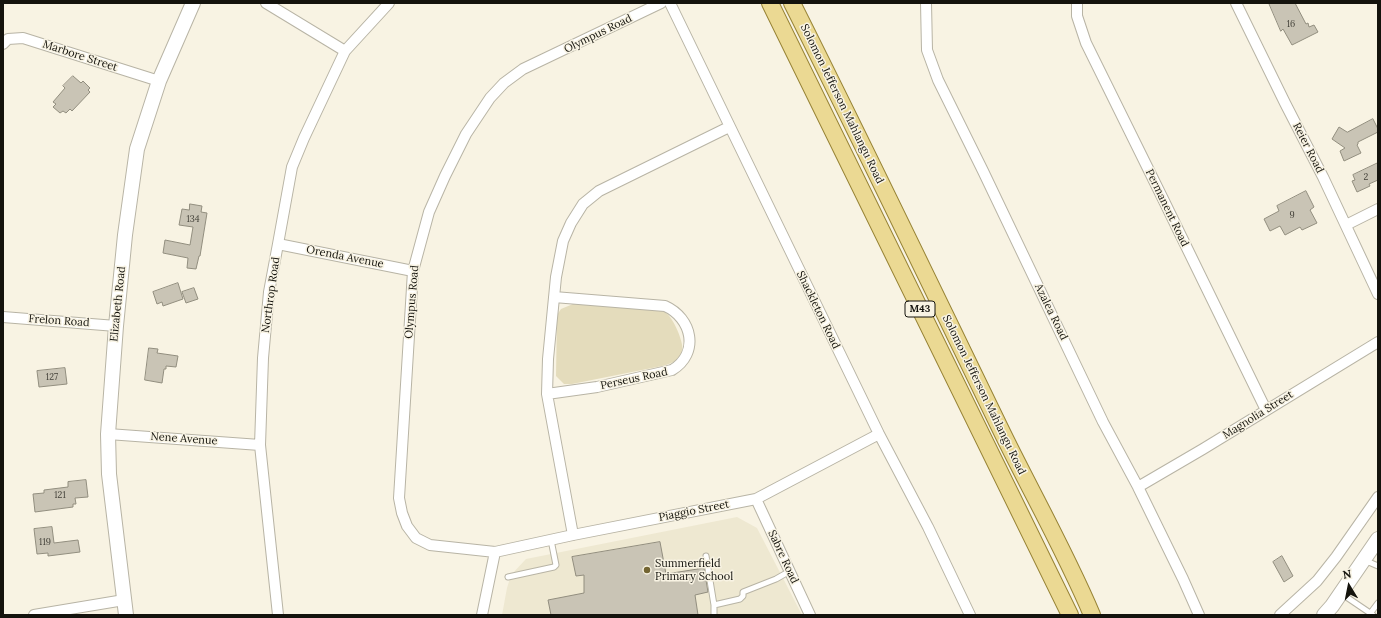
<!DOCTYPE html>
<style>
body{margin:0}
#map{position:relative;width:1381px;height:618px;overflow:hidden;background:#f8f3e3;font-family:Lora,serif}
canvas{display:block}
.frame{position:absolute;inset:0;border:4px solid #14130d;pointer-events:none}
.north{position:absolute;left:1329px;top:566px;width:40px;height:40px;-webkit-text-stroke:3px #f8f3e3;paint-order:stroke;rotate:350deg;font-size:11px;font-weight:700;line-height:16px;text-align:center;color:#14130d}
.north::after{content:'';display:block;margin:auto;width:14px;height:18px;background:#14130d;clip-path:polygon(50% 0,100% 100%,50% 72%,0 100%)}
</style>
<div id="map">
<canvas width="1381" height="618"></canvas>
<div class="frame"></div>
<div class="north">N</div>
</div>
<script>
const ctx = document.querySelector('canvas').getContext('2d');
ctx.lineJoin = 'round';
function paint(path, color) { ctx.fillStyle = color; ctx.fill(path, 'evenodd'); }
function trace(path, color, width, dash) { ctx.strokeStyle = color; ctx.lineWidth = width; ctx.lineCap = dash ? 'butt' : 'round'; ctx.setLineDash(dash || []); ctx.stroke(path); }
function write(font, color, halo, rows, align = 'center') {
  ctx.font = font + ' Lora,serif'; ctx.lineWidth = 3; ctx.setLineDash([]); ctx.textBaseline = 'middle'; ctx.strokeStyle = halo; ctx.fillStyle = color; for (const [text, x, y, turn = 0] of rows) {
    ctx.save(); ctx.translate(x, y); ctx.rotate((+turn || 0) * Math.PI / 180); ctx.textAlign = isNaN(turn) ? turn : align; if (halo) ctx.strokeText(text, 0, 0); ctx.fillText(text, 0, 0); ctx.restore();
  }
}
paint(new Path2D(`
 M737,517L757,528L802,615H502L507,588L511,575L526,559Z`), '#eee8d1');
paint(new Path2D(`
 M573,304L657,310C660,311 664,311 666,313C673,317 685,344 682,352C679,361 670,364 662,366L572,384H564L556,376L557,315L561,309Z`), '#e4dcbc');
const building = new Path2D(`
 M1269,3H1295L1306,24L1308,23L1309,27L1314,25L1318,32L1292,45L1283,29L1281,31Z
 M73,76L81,83L83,81L90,88L88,90L90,92L72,111L70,109L66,113L63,111L60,113L53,107L56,104L53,102L65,88L63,86Z
 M1373,119L1378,129V132L1358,142V144L1357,145L1361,153L1344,161L1340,151L1345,148L1332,139L1339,127L1347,132Z
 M1378,163V180L1369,184L1370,186L1357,192L1352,181L1355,180L1353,175Z
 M1306,191L1314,207L1310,210L1317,223L1302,230L1300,227L1285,235L1280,226L1270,231L1264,219L1279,211L1277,206Z
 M190,204L202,206L201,212L207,213L200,256H199L196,269L187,268L188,258L163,253L165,240L190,245L193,227L179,225L182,209L189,210Z
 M178,283L183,299L163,306L162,302L157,304L153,292Z
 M194,288L198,299L186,303L182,292Z
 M149,348L158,349L157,353L178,356L176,367L166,366V369H164L162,383L145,380Z
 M65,368L67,384L39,387L37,371Z
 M86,480L88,497L75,498L76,504H73V507L35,512L33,494L44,493V490L68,487V482Z
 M52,527L54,543L78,540L80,552L48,556V553L37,554L34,529Z
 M660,542L666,574L704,568L708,592L695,595L698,615H551L548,600L584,593V575L576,576L572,557Z
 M1282,556L1293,576L1284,582L1273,562Z`);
paint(building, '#c9c4b5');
trace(building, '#928e7f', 1);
const lane = new Path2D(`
 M706,556L714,605V615
 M1364,560L1378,566
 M508,577L554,567L556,565L551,540
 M1342,594L1373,615
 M714,605L740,599L743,596V592L776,579L790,571
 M1369,615L1378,603`);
const street = new Path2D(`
 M266,3L345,51
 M661,3L523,69L504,83L490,98L466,134L445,176L429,212L413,271L399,498L402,513L407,526L416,538L430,545L495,552L573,535L756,499L879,434
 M670,3L879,434L928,527L970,615
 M926,3L927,50L938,80L983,171L1103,422L1138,487L1183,579L1199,615
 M1077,3V16L1086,43L1164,201L1266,410
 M1236,3L1285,103L1323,177L1378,294
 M3,44L8,39L23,38L159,81
 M1346,225L1378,209
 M278,244L413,271
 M3,317L116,326
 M547,394L597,387L672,370C700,353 692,318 665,306L554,297
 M108,434L260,445
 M1138,487L1203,449L1378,342
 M756,499L810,615
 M573,535L547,394L548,359L556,277L563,241L571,223L583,204L599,191L729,127
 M34,615L124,600
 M278,615L260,445L263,358L269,292L278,244L292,167L304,138L345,51L389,3
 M482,615L495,552
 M1280,615L1317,581L1336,557L1378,497`);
const secondary = new Path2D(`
 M126,615L109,474L108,434L116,326L125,235L137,149L159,81L193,3
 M1324,615L1332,606L1378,539`);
const primary = new Path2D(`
 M770,3L1070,615
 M792,3C863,144 931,286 1000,428C1030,490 1065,551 1092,615`);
trace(lane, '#b8b4a5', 7);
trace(street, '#b8b4a5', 12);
trace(secondary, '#b8b4a5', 16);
trace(primary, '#978335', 18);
trace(lane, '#fff', 5);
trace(street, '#fff', 10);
trace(secondary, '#fff', 14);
trace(primary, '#ebd993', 16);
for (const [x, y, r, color] of [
 [647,570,4,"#736532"]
]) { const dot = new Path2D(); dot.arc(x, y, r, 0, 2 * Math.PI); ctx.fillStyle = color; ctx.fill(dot); trace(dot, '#f8f3e3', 1.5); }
write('9px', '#413f37', null, [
 ["16",1291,24],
 ["2",1366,177],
 ["9",1292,215],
 ["134",193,219],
 ["127",52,377],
 ["121",60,495],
 ["119",45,542]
]);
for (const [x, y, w] of [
 [920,309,30]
]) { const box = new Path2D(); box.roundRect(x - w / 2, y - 8, w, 16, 3); ctx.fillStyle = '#f8f3e3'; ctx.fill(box); trace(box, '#14130d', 1); }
write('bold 10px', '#14130d', null, [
 ["M43",920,309]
]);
write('11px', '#14130d', '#f8f3e3', [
 ["Olympus Road",598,34,-26],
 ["Marbore Street",80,56,18],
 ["Solomon Jefferson Mahlangu Road",842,104,64],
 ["Reier Road",1308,148,63],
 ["Permanent Road",1167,208,64],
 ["Orenda Avenue",345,257,11],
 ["Northrop Road",271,295,-82],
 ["Olympus Road",412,302,-85],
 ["Elizabeth Road",118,304,-84],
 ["Shackleton Road",818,310,64],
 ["Azalea Road",1051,312,64],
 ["Frelon Road",59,321,4],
 ["Perseus Road",634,379,-12],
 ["Solomon Jefferson Mahlangu Road",984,395,64],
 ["Magnolia Street",1258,415,-32],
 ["Nene Avenue",184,439,4],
 ["Piaggio Street",694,511,-11],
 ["Sabre Road",783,557,65]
]);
write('11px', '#14130d', '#f8f3e3', [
 ["Summerfield",655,564],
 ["Primary School",655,577]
], 'left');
</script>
